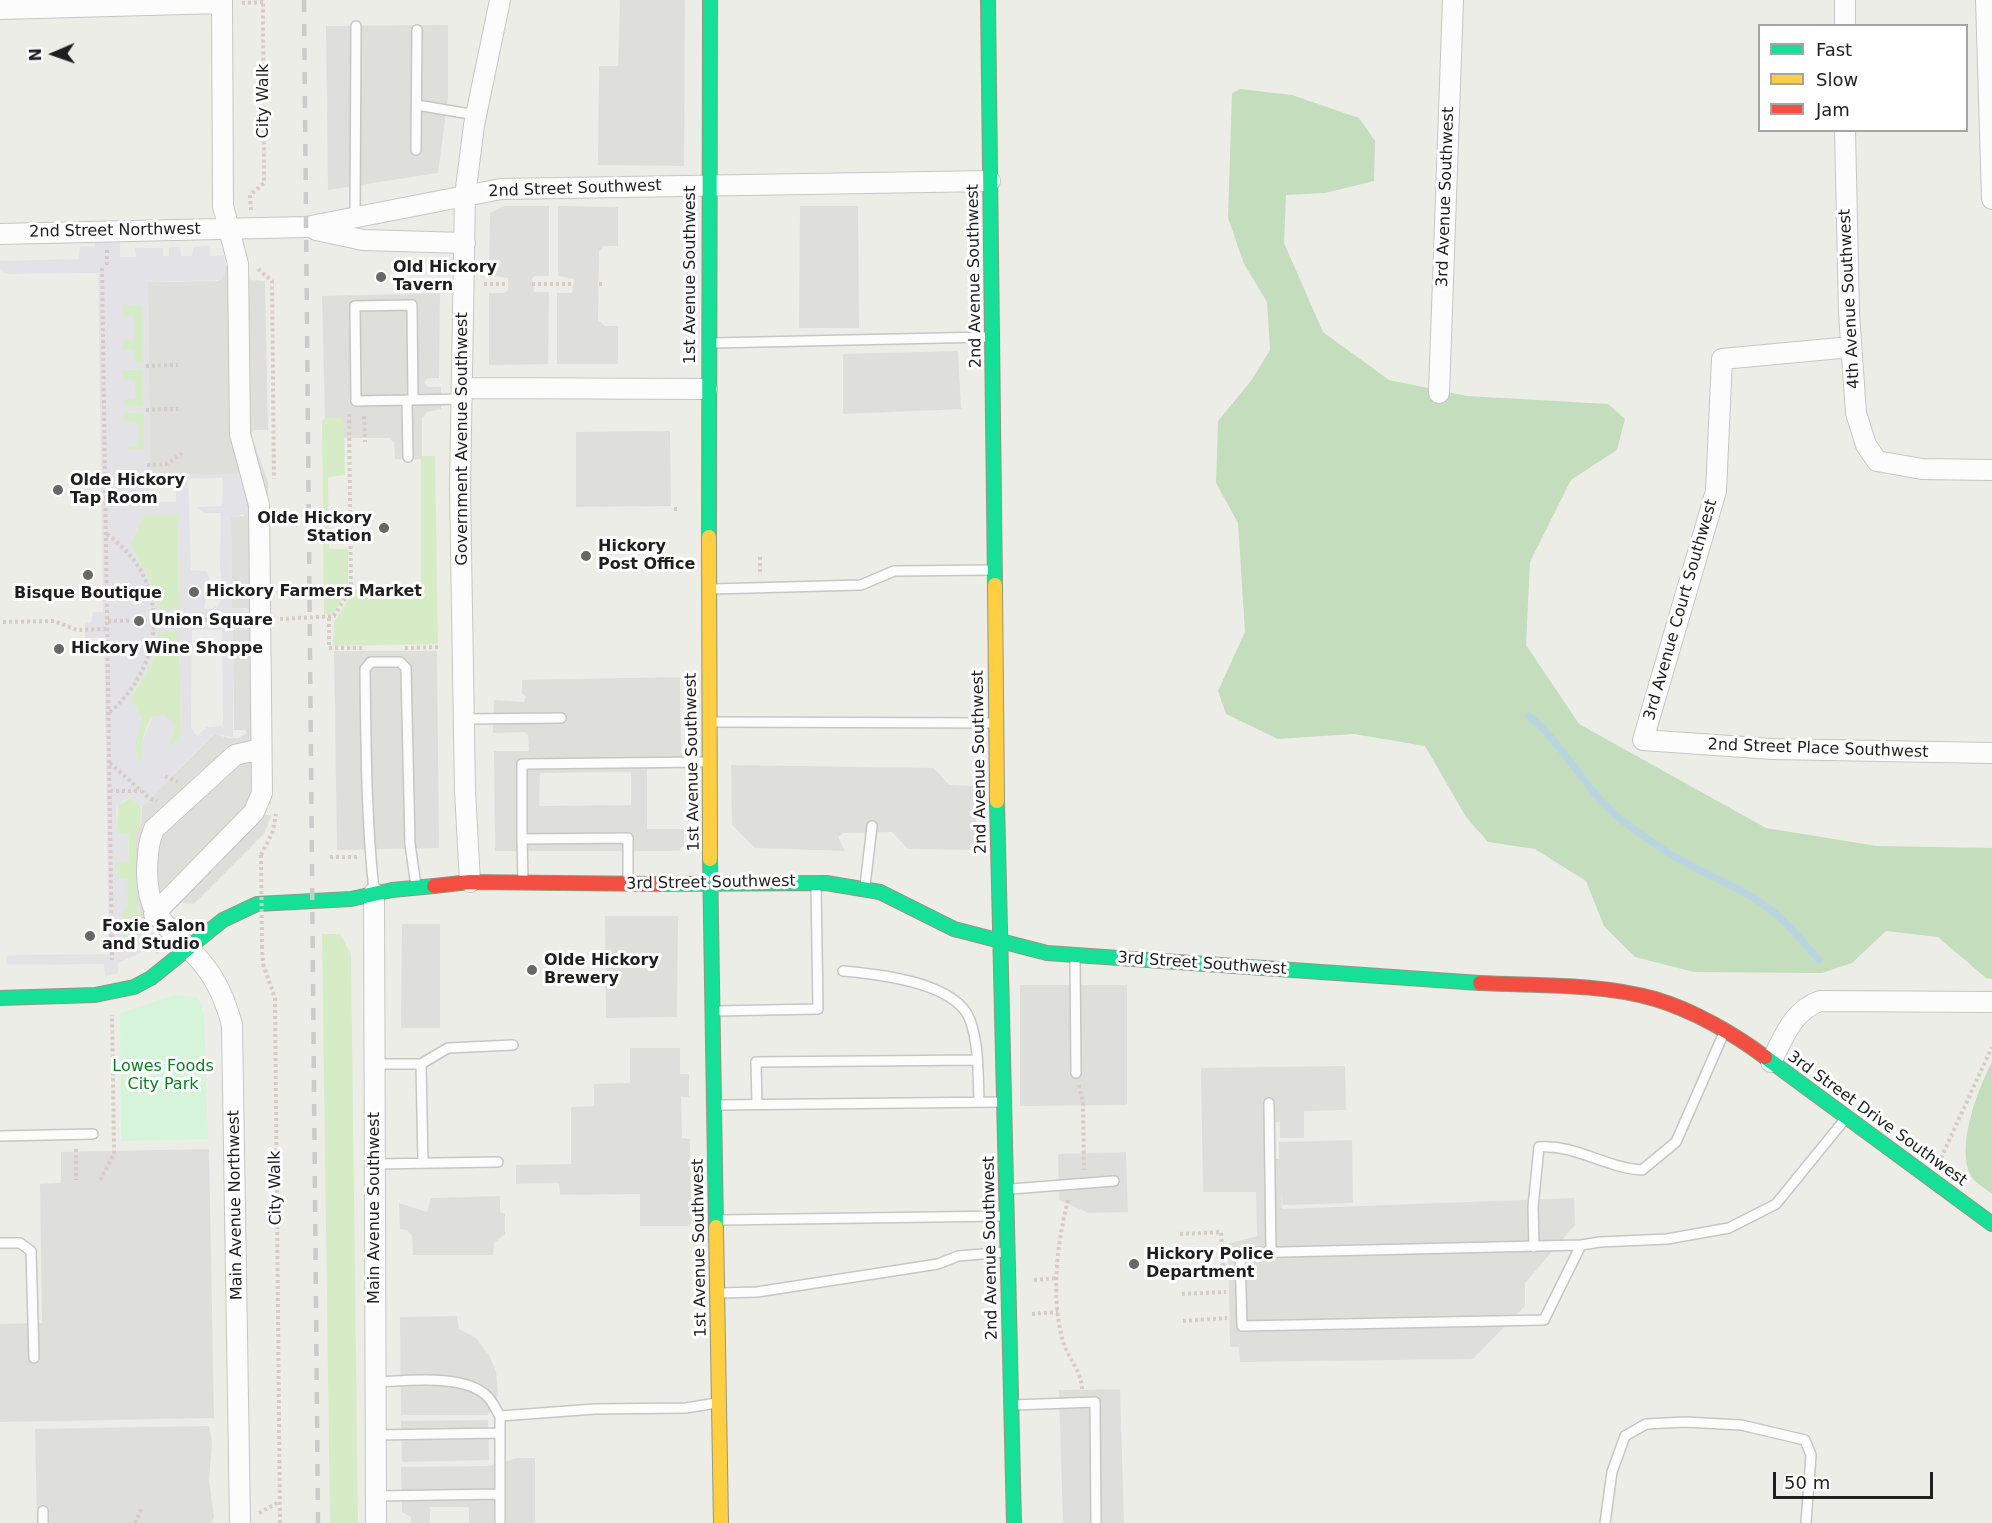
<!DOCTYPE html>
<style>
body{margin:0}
#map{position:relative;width:1992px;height:1523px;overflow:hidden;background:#edede8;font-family:"DejaVu Sans",sans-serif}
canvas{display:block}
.legend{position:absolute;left:1758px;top:24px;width:210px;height:108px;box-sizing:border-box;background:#fff;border:2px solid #a5a5a5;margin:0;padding:8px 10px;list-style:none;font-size:18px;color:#1f1f1f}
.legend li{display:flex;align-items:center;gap:12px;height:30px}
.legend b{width:30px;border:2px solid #a5a5a5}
.north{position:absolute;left:24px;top:24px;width:60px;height:60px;-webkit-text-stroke:4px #fff;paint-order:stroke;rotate:268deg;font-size:16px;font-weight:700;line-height:24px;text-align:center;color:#1f1f1f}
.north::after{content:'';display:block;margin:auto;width:21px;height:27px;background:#1f1f1f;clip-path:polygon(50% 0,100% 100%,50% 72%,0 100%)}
.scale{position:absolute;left:1773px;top:1472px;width:160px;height:27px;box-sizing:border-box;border:3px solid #1f1f1f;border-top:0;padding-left:8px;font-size:18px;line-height:21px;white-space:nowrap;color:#1f1f1f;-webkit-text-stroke:4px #fff;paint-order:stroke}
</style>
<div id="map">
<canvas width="1992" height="1523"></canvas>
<ul class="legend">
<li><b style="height:8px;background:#16e098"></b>Fast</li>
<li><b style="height:8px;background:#ffcf43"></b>Slow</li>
<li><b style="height:8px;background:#f24e42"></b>Jam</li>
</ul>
<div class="north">N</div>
<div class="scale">50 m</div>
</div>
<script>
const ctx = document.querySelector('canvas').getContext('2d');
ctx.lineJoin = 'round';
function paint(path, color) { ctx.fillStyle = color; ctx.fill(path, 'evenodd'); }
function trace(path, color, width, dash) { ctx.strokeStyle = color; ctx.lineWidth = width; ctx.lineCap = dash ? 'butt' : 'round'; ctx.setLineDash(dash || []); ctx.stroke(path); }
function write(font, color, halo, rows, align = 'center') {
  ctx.font = font + ' "DejaVu Sans",sans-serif'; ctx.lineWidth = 6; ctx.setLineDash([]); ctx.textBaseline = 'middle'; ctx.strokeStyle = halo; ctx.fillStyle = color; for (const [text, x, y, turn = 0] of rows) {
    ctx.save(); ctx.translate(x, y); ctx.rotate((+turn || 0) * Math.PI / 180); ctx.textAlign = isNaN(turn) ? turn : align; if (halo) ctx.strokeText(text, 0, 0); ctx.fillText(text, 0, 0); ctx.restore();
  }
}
paint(new Path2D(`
 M123,305H143V363H135L123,350V340H134V317H123Z
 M143,369L144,406L124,407L123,399H135L134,380H123V370Z
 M144,412V449H124L138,422H124V413Z
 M325,418H340L344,422L345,475L328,477L329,549H348V589L334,614H324L322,421Z
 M421,456H435L438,644L333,646L334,622L354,590L382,589V598H396L397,589L421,588Z
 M144,515H178L179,609H158L150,580L130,545Z
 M158,631H179L181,736L168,749L175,725L153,716C146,726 138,746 144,757L140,761C131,750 138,732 142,720L131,698L153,660Z
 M131,798L141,806L138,908L150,927L131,943L123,935V909H127V879H117L116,862L129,861L128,833H117L118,805Z
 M322,934H340L351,954L358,1523H330Z`), '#d5ecc6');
paint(new Path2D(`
 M1240,89L1292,95L1359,118L1375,141L1374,181L1325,193L1286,195L1284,243L1323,332L1389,380L1467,396L1608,404L1625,419L1617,450L1571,480L1530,562L1526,645L1579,724L1766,828L1877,846L1992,848V979L1986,978L1938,937L1886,931L1852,963L1822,973L1694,972L1635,957L1604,926L1586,881L1535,849L1488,842L1466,817L1425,746L1354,734L1278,739L1226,714L1218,691L1245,632L1238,523L1216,483L1218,421L1251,381L1270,350L1267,302L1244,264L1228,218L1232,93Z
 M1992,1062V1194C1986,1189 1975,1183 1971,1176C1955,1148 1978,1088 1992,1062Z`), '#c4ddbd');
paint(new Path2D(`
 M174,995L198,997L204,1014L208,1139L121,1141L120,1013Z`), '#d5f4da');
paint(new Path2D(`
 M620,0H685L684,166L598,165L599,66H618Z
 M448,25V98L438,173L328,190L326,26Z
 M504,206H549V276H534L532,279L534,292H549L548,364L489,365V293H504L508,290V278L489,275L490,213Z
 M558,206L618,207V246H604L599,251L598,320L605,326H618V364H557V293H572L574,279L558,276Z
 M800,206H858L859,328H799Z
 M226,266H248L250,280L265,281L268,430H254L251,434L268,482L272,788L271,804L265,805L261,814L271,816L264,834L194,904L182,903L150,927L141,915L137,901L136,831L141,826L142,807L214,734L229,738H238L247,733L245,730H234L233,631L250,615L247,608H232L231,517L244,516L240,474L150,475L148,282L218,281L226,270Z
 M440,293L439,378H428L424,382L428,387H441V409L427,412L422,418V459H395L394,443L389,438H344V422L340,418H325L322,296Z
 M958,351L961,409L843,414V354Z
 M670,431L671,506L576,507V432Z
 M334,651H437L439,848L337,850Z
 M680,677L681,754L685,755V768L647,769V829H684V845L679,851H495L494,751H529L528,735L523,732L493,733L494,700L524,702L526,697L522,693V680ZM631,772V805L539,806L540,773Z
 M731,765L934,768L949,785L975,786L977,850L908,849L892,832L843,833L838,837L845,851L755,848L732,825Z
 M605,916H678L677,1017L606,1018Z
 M402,924H440V1028H401Z
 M1020,985H1127V1105L1020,1106Z
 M630,1048H680V1074H689V1097H681L682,1138L690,1139L691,1224L687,1226H640V1194L560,1195L559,1183L516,1184V1165L571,1164V1107L594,1106V1084L630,1083Z
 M1345,1066L1346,1110L1304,1111V1138H1280V1122H1274V1159H1279V1142L1352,1140L1353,1203L1283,1205L1281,1193L1282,1209L1574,1198L1575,1225L1525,1283V1306L1473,1359L1240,1362L1239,1347H1230L1228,1244L1257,1236L1256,1192H1203L1201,1068Z
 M209,1149L214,1418L0,1422V1324L42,1323L40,1184L61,1183V1152Z
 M1126,1152L1128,1212L1089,1213L1059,1200L1058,1154Z
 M500,1196V1212L505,1214V1234L494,1243L493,1255H413L412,1236L407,1230L400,1229L399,1203L427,1212L431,1198Z
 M457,1316L459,1329L476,1338L489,1355L496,1371L498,1395L488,1415H401L400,1317Z
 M1120,1389L1124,1523H1063L1059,1390Z
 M488,1420L489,1460L402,1462L401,1421Z
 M209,1426L212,1442L209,1480L214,1517L211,1523H37L35,1429Z
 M517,1458H535V1523H469V1507H430V1523H411V1517L402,1512L401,1467L489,1466Z`), '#dededb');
paint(new Path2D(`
 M95,242H120V257H136L135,248H163V256H169V247H180L181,256H192L193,247L210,246V256L224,255L226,270L222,280L148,282L150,474H237L242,476L248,514L231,517L232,607L249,610L250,626L247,630L233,631V737L213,734L142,807L131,798L124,800L116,808L117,833H128L129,862H116L117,879H127L128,909H123V935L133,942L150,927L162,946L157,955L154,950L149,949L118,963V973L105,977L104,964L8,965L7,960L8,955L109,954L104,638H85V624L91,622L93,612H103L98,273L8,274L0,271V261L79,259L80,247H95ZM123,305L143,306V363H135L134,350H123V340H134V316H123ZM143,369V406L124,407V399H135L134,380H123V370ZM144,412V449H125V447L138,446V422H124V413ZM223,478L222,506L195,507L205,513H221L220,565L222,591L221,601L214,608L204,609L209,578L207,571L191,570L188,479ZM149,481H176V502H150ZM144,515H178L179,609H158L150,580L130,545ZM192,630H222L223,726L207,727L197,736L191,727ZM179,631L181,736L168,749L175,725L164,714L153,716L145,734L141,748L144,757L140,761L136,754L137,736L142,720L131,698L153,660L158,632Z`), '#e3e2e7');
trace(new Path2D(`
 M1529,716C1566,746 1585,792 1623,821C1643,836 1666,853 1688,864C1714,878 1740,888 1764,905C1785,919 1802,941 1819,960`), '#bbd4e1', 7);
const lane = new Path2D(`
 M417,105L476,115
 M416,150L417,30
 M355,219L356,26
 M713,343L987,337
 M407,400L408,457
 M413,400L412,305L355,306L356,401L463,399
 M713,589L861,585L894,571L991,570
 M464,719L561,718
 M713,722L994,723
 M522,839V764L703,762
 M523,880L522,839L628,838V882
 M865,886L872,826
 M374,891C366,817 366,743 365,669L371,662H400L406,668L410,844L416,886
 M1075,957L1076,1073
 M843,971C878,974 956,982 970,1020C979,1044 978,1076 979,1102
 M716,1011L818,1009L816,885
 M375,1064H421L448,1048L513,1045
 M421,1064L423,1163
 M1269,1103L1271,1252
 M757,1104L756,1062L977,1060
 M718,1105L1001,1102
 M0,1136L93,1134
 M375,1164L498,1162
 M1011,1189L1114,1181
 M721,1220L1004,1216
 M0,1243H20L31,1251L34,1358
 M1581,1245L1240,1253L1242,1326L1544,1320L1581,1245L1600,1242L1667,1239L1729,1228L1776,1204L1846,1118
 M1534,1247L1533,1207L1539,1147C1575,1144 1606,1168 1642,1170L1676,1142L1723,1035
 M722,1293L757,1292L938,1264L958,1256L1005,1252
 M375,1382C406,1381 465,1373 488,1397C493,1402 496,1410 500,1416
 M1014,1405L1095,1402L1096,1523
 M376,1435L500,1433
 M376,1496L500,1494
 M43,1511V1523
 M500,1523V1416L595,1409L686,1408L716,1403
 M1605,1523L1612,1472L1625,1436L1646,1424L1685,1422L1741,1425L1805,1440L1811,1455L1806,1523`);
const street = new Path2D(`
 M1845,0V26
 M1986,0L1992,199
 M0,9L222,3
 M1845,130L1849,313L1856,413L1866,445L1877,461L1922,469L1992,470
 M316,230L363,240L465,243
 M0,234L306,227L501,189L990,181
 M1851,347L1722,359L1716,491L1643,740L1772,749L1992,753
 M463,388L707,389
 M1439,393L1453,0
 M470,882L465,791L460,488L465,196L474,125L500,0
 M374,893L376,1523
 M154,914L254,812L262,793L259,505L240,434L238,264L223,206L222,0
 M1771,1062C1784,1037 1792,1011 1820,1001L1992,1002
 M240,1523L232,1025C226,1002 218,982 203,964C172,926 147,924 147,869C148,854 148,843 154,829L235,755L260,749`);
const fast = new Path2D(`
 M988,0L995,585
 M709,537L710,0
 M997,801L1014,1523
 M710,859L716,1227
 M657,884L826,883L880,892L954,929L1047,953L1480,983
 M0,998L95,995L134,987L151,978L223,920L257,904L351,899L392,890L434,886
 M1765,1057L1992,1224`);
const slow = new Path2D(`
 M709,537L710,859
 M995,585L997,801
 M716,1227L721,1523`);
const jam = new Path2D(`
 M434,886L470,882L657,884
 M1480,983C1537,986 1599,983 1655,999C1692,1010 1733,1033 1765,1057`);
trace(lane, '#c6c6c4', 12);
trace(street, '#c6c6c4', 22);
trace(fast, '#93987f', 16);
trace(slow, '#93987f', 16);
trace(jam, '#93987f', 16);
trace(new Path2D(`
 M242,3L263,2
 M251,210L250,195L264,183L263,0
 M107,250V267
 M102,268L112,960
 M258,269L272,281L274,479
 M484,284H507
 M532,284H574
 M599,284H605
 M146,366L178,365
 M146,410L178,409
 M364,416L365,442
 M147,465L167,464L182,453
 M674,509H677
 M107,534C171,580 167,662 110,712
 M760,557V574
 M329,618V648H365
 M280,619L334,616L351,589L349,411
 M108,621L240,619
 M3,622L54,621L77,630L108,629
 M405,648L440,647
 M110,763L149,798L157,801
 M165,776L178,782
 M110,791H141
 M261,855L273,831L276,814
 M330,857H357
 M262,946L263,964L275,998L280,1523
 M1079,1085L1083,1103L1084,1170
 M76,1149V1180
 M1941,1158L1992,1047
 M100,1180L114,1154V1147L112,1015
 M1068,1200C1057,1244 1051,1293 1062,1338C1066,1356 1082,1371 1082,1389
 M1180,1234L1221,1232L1224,1277
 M1034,1280L1057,1278
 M1182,1294L1226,1292
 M1032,1314L1058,1312
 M1183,1321L1227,1318
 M259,1513L279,1502
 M135,1523L141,1509`), '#d7cbc6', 4, [3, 3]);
trace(lane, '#fcfcfc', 9);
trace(street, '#fcfcfc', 20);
trace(fast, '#16e098', 14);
trace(slow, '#ffcf43', 14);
trace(jam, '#f24e42', 14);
trace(new Path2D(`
 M304,0L318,1523`), '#cbcbca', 4.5, [12, 12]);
trace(new Path2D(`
 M261,855L262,946`), '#d7cbc6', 4, [3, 3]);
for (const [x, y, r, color] of [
 [381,277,6,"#676765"],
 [58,490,6,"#676765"],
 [384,528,6,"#676765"],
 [586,556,6,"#676765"],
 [88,575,6,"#676765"],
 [194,592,6,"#676765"],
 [139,621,6,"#676765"],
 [59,649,6,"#676765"],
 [90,936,6,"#676765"],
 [532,970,6,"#676765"],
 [1134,1264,6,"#676765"]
]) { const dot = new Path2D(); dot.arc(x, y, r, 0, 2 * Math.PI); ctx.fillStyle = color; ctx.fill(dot); trace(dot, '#fff', 2); }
write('16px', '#1f1f1f', '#fff', [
 ["City Walk",264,101,-90],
 ["2nd Street Southwest",575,189,-2],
 ["3rd Avenue Southwest",1446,197,-88],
 ["2nd Street Northwest",115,231,-1],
 ["1st Avenue Southwest",691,275,-90],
 ["2nd Avenue Southwest",975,276,-91],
 ["4th Avenue Southwest",1850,299,-93],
 ["Government Avenue Southwest",463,439,-90],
 ["3rd Avenue Court Southwest",1681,610,-74],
 ["2nd Street Place Southwest",1818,749,2],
 ["1st Avenue Southwest",693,762,-91],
 ["2nd Avenue Southwest",980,762,-91],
 ["3rd Street Southwest",711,883,-1],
 ["3rd Street Southwest",1202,964,4],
 ["3rd Street Drive Southwest",1877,1119,36],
 ["City Walk",276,1188,-91],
 ["Main Avenue Northwest",236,1205,-91],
 ["Main Avenue Southwest",375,1208,-90],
 ["1st Avenue Southwest",700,1248,-91],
 ["2nd Avenue Southwest",991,1248,-91]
]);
write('bold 16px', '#1f1f1f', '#fff', [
 ["Old Hickory",393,268],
 ["Tavern",393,286],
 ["Olde Hickory",70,481],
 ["Tap Room",70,499],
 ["Olde Hickory",372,519,"right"],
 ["Station",372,537,"right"],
 ["Hickory",598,547],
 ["Post Office",598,565],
 ["Hickory Farmers Market",206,592],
 ["Bisque Boutique",88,594,"center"],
 ["Union Square",151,621],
 ["Hickory Wine Shoppe",71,649],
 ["Foxie Salon",102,927],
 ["and Studio",102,945],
 ["Olde Hickory",544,961],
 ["Brewery",544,979],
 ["Hickory Police",1146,1255],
 ["Department",1146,1273]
], 'left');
write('16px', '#0a8123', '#fff', [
 ["Lowes Foods",163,1067],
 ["City Park",163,1085]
]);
</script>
